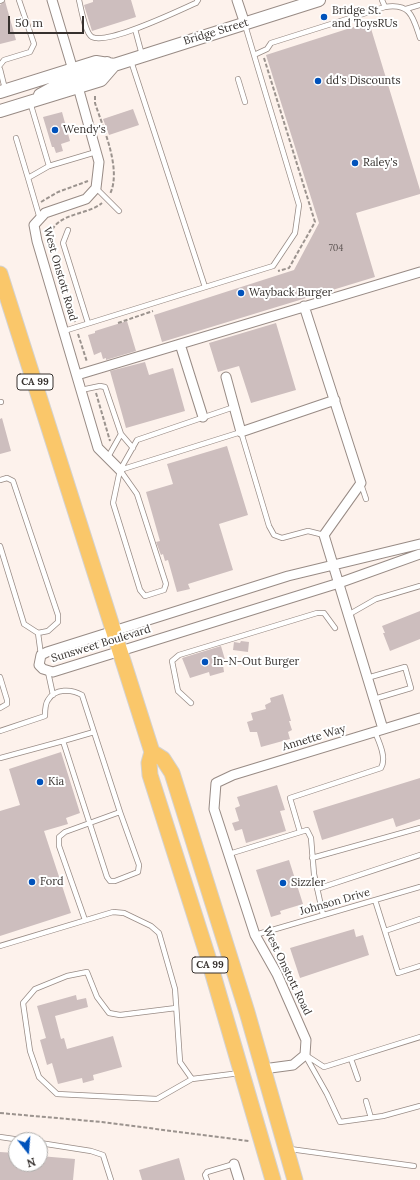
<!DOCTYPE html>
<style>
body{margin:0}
#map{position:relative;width:420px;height:1180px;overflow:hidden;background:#fdf2ec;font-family:Lora,serif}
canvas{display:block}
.north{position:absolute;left:8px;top:1132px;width:40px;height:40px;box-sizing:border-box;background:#fff;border:1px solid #afadab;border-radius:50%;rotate:163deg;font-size:11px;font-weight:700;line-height:16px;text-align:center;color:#36312e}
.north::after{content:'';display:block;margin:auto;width:14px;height:18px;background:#0052bb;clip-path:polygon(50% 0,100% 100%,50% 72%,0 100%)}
.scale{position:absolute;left:8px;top:16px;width:76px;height:18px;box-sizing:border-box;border:2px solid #36312e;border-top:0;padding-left:5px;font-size:12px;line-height:14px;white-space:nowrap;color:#36312e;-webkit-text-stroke:3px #fff;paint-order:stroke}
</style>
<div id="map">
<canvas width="420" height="1180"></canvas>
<div class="north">N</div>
<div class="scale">50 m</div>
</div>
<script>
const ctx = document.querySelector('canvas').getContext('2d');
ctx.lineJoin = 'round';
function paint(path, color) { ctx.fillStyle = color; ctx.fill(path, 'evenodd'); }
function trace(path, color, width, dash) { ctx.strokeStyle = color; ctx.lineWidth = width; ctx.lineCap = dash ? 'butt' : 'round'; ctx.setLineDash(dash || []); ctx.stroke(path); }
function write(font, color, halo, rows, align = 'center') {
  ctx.font = font + ' Lora,serif'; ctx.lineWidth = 4; ctx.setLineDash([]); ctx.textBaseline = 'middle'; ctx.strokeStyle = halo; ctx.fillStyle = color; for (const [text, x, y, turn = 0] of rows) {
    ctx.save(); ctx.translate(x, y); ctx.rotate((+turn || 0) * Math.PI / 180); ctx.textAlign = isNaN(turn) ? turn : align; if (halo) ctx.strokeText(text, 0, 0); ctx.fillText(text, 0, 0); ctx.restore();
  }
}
paint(new Path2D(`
 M93,0H131L136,17L92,31L84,5L93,2Z
 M5,1L16,40L0,44V5Z
 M369,22L420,190V194L356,213L375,277L162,342L154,315L294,270L319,223L266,55Z
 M133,109L139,125L109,135L103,119Z
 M62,112L70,141L61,144L63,151L56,153L54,147H52L43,117Z
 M127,321L136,351L106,360V358L103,359L101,352L94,355L88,335L95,333V331Z
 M276,323L296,390L251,403L239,366L218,372L209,343Z
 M145,362L149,375L173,368L185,411L126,428L110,371Z
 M2,418L11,451L0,454V419Z
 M227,446L248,515L219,524L233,570L188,584L190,589L177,592L168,560L165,561L163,554L161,555L156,542L160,541L146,492L173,484L167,464Z
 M420,611V639L390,651L383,633H385L382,626Z
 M241,641L249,642L248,652L233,650L234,642L240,643Z
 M221,646L226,663L223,665L224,672L210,676L209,672L190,678L182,658Z
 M283,694L291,721H289L292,730L288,732L290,739L261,747L257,732H250L247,722L253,720L251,713L266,709L265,705L271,702L270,698Z
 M61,752L80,813L66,818L68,824L44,831L71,913L0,936V811L20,805L9,769Z
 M420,778V819L396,827L393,818L322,840L313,811Z
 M277,785L285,810L280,811L286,831L246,843L242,829L235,831L232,823L239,821L235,808L240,806L237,797Z
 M289,860L303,904L280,911L281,914L271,917L256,870Z
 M354,929L356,937L363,935L369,955L300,978L290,948Z
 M76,995L77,1000L86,998L88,1007L55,1016L61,1039L64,1038L67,1049L113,1036L122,1067L93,1075L94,1080L83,1083L82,1078L58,1084L52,1063L47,1065L40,1040L46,1038L37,1006Z
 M0,1152L16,1153V1164H40V1156L75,1159L73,1180H0Z
 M179,1158L185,1180H142L139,1170Z`), '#cdbebe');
const service = new Path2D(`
 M79,0C81,8 85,33 92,37C108,45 178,11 196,3L198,0
 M382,0L385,7C411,3 413,17 420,38
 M0,1L2,0
 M406,9L420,5
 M135,29L142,55
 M254,55L267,49L271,43L385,7
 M131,61L205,287
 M0,65L4,60L30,52L34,44L19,0
 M0,69L5,89
 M238,79L245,102
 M30,102L49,166
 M16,138L28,178
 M96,188L119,211
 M40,219L28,178L49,166L96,152
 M68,230L63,243L88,323
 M64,331L273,266L295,233L299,205L245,25
 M81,390L100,386L105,387L121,434L133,448
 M0,402H1
 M108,457L121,434
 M120,470L137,494L166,584L164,590L145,596L140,590L113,503L120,470L137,440L234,407
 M120,470L241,432L269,526L274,535L282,538L308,531L324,535
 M0,480L7,478L13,481L58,615V622L48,631L38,633L24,624L0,546
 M361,484L366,499
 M348,615L376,599L420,586
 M38,633L41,655
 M48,672L53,695
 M0,677L7,700V704L0,708
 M367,678L405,667L411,688L374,699
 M191,703L178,691L172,661L179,655L317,613H324L335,628
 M0,731L45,716C45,711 45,704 48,700C55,688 72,689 82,695L120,812L65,832L59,837V846L85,920
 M63,741L94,732
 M0,758L63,741L107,877L110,881H115L138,872L139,865L120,812
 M300,832L290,798L381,768C387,758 379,742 375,732
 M229,854L307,830L311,838L314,874L323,915
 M312,858L420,828
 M317,889L420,855
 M375,900L398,973L420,966
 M385,931L420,919
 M255,935L420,887
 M0,946L113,912L124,913L151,926L159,933L175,989L180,1062L192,1079L240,1073
 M176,1008L120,1015L109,1013L97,997L87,972L67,976L35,989L23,1003L30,1051L39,1077L57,1094L157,1099L192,1079
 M305,1055L327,1094L340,1122L383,1116L420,1106
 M307,1056L324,1067L420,1037
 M351,1059L358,1079
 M366,1101L371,1118
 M0,1137L21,1140
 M40,1143L91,1151L103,1155L111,1180
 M290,1149L414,1166
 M207,1180L205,1175L207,1172L234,1164`);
const minor = new Path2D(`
 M52,0L73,70
 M237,0L245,24
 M78,87L99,162L96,188L86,199L45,213L34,225L37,241L98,448L120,470
 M304,306L361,483L324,535L383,729
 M180,344L203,417
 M77,375L420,272
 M226,377L241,432L335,400
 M420,544L288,576L47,652L41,655L39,665L43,669L53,672L339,583L420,554
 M263,1069L293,1065L305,1055L306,1040L277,974L255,935L214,809L216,783L233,775L420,718
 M234,1164L239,1180`);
const secondary = new Path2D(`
 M78,87L83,77L101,69L107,63
 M0,92L96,62L114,65L319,0
 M40,95L69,79L73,70
 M0,111L101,80L114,65`);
const trunk = new Path2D(`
 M0,274L152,752L149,763L150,775L207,954L273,1180
 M152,752L163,759L172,773L247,1012L295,1180`);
trace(service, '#988b85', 6);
trace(minor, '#988b85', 11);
trace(secondary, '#988b85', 14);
trace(trunk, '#d3d2d1', 17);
trace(new Path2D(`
 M264,58L315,222L289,268L278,271
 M95,96V103C103,128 122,169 110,194
 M41,202L58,192L88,181
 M75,322L51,233C57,213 88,215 102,203
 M118,323L153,311
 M78,334L87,362
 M96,393L110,441
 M0,1113L102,1122L249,1141`), '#9b938e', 2, [4, 2]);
trace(service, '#fff', 4.5);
trace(minor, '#fff', 9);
trace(secondary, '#fff', 12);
trace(trunk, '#fac76a', 15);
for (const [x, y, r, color] of [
 [324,17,4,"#0052bb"],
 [318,81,4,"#0052bb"],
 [55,130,4,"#0052bb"],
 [355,163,4,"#0052bb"],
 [241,293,4,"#0052bb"],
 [205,662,4,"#0052bb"],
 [40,782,4,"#0052bb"],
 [32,882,4,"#0052bb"],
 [283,883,4,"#0052bb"]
]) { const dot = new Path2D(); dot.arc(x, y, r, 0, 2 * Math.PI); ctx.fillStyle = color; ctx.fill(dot); trace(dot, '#fff', 1.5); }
write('9px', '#5c5452', null, [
 ["704",336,248]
]);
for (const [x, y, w] of [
 [35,382,36],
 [210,965,36]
]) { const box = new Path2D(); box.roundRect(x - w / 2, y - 8, w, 16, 3); ctx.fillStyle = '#fff'; ctx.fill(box); trace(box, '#36312e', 1); }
write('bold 10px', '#36312e', null, [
 ["CA 99",35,382],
 ["CA 99",210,965]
]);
write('11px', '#36312e', '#fff', [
 ["Bridge St.",332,11],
 ["and ToysRUs",332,24],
 ["dd's Discounts",326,81],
 ["Wendy's",63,130],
 ["Raley's",363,163],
 ["Wayback Burger",249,293],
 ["In-N-Out Burger",213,662],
 ["Kia",48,782],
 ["Ford",40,882],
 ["Sizzler",291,883]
], 'left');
write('11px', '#36312e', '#fff', [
 ["Bridge Street",216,32,-17],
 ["West Onstott Road",60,274,74],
 ["Sunsweet Boulevard",101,644,-17],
 ["Annette Way",314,738,-17],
 ["Johnson Drive",335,902,-16],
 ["West Onstott Road",287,971,64]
]);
</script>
